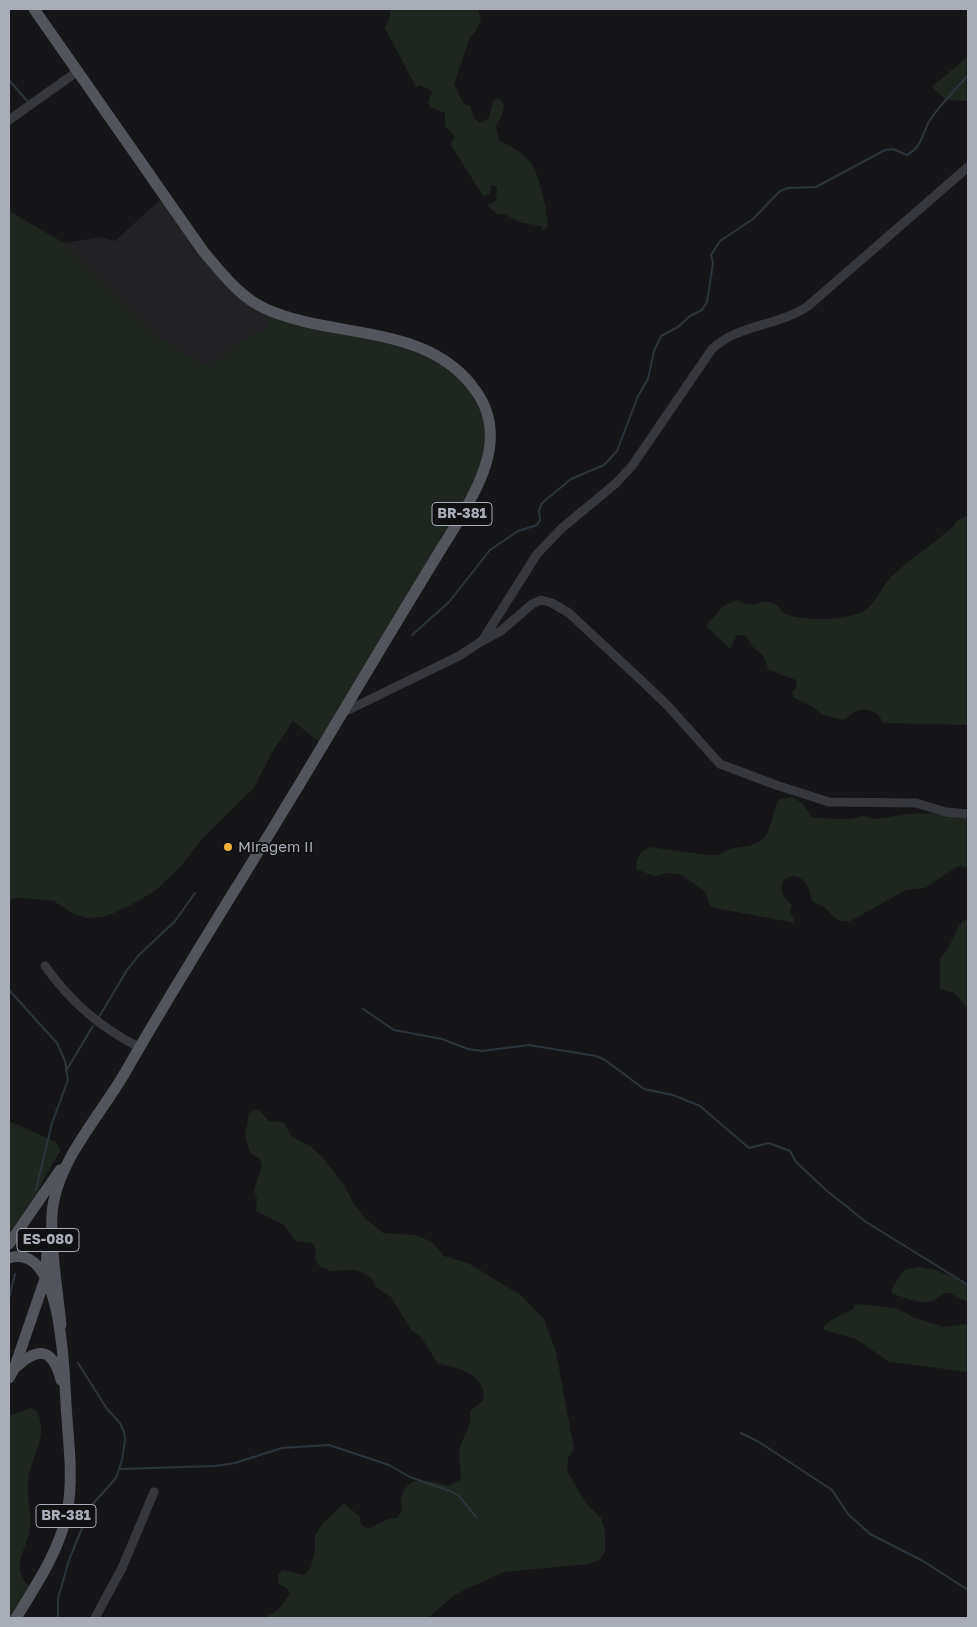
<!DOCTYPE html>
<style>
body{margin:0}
#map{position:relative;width:977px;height:1627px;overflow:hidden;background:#161618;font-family:"Golos Text",sans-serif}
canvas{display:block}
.frame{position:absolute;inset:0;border:10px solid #a8adb8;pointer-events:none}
</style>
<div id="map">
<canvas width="977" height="1627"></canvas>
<div class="frame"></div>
</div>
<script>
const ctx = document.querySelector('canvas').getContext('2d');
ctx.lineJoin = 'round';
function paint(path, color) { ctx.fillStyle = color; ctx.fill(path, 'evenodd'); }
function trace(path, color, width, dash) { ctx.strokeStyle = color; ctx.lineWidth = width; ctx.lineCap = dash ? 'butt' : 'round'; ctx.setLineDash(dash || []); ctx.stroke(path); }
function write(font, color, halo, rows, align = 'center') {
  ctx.font = font + ' "Golos Text",sans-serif'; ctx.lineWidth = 4; ctx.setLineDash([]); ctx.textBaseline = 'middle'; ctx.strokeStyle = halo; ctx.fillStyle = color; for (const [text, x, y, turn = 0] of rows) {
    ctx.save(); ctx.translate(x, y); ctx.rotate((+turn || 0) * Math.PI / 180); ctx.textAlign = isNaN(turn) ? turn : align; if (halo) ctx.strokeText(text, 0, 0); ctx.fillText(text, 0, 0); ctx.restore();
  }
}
paint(new Path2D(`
 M162,198L209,267L226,284L273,316L262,333L252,334L209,369L157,337L64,243L101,237L115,241Z`), '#222225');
paint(new Path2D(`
 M390,9H478L481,21L476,31L470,37L454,84L463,103L470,106L474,118L480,123L489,118L493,101L499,98L504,105L502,115L496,126L499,140C510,146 523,152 531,163C539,174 548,213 548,227L543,231L541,226L519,222L505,214H497L487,205L496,201L497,187L491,185L490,193L484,197L450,144L455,137L445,126V113L430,107L428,102L432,91L420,85L416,87L385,28L390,16Z
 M968,56V101L946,100L932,87Z
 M9,211L64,243L157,337L209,368L252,334L262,333L273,316L394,343L423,352L464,379L489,428L483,473L320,743L293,721L273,751L253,789L201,840L181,866L155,891L125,908L104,917L86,918L72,913L54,901L24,898L9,899Z
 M968,516V725L883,723C879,712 869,707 857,711C851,713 849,718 843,720L823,715L810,705L794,698L792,693L797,686L796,680L769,670L763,655L753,647L746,636L737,635L730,649L706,626L723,606L737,600C753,610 758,599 773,603C779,605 781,612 788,615C807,621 854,622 869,607C878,598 883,585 892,576C911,558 934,543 954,526L956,521Z
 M793,797L803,804L812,818L850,819L863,816L877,819L908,814L946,813L968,816V867L958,866L925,888L906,890L850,921C836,923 835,917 826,909C822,905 816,904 812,901C806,857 762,880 792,905L790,911L795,923L710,907L705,892L682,875L668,873L654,876L636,869C637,858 638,852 650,847L708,855H719C730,844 748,850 760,841C774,831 770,811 780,799Z
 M968,917V1008L954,993L940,989V958L948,949L959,925Z
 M258,1109L269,1121L284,1122L291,1136L310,1146L323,1158L343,1183L354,1204L366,1219L383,1233L417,1235L433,1243L444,1256L468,1263L522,1296L544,1319L556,1352L574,1449L568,1458L567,1471L586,1503L601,1518L605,1531V1551L600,1560L589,1564L504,1572L456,1594L428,1618H264L278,1610L290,1594L288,1589L278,1583V1575L282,1570L304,1575L311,1567L315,1550V1536L322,1524L344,1503L360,1517L361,1525L368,1529L388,1519L397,1518L402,1511C399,1498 402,1488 414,1481L434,1482L449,1486L460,1480C463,1471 458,1462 459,1453C461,1438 472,1428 470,1411L483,1401C488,1375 459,1367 438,1364L422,1338L411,1330L391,1297L376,1287L372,1279L364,1273L355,1270L331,1271L320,1267L315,1258L316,1250L313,1243L295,1241L284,1225L256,1211L257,1199L254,1190L262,1165L259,1158L250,1153L245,1136L249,1113Z
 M9,1121L56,1142L61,1150L43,1180L34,1204L9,1239Z
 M918,1267L935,1270L968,1283V1301C960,1301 953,1292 946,1293C941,1294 937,1300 932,1301C921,1305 904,1297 893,1294L891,1291C894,1283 900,1278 904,1270Z
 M855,1304L896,1308L915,1318L944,1327L968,1324V1372L889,1362L856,1339L824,1330V1326C833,1317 844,1315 854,1308Z
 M30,1408L37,1411C48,1438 34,1451 29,1475C25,1494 33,1514 29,1533C26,1547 17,1559 21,1574C22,1579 26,1583 30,1586L13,1618H9V1416Z`), '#1e261f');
trace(new Path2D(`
 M9,80L29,103
 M412,635L449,602L490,550L518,531L537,525L540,520L539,510L542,503L571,479L604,465L617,451L638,396L648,379L654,351L661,336L678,327L690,316L702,310L707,302L713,263L711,255L720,241L753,219L780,191L788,188L816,187L885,150L893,149L907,155C924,146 922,130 932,117C943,102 956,89 968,75
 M9,990L57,1043L65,1061L68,1080L52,1123L36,1190
 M363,1009L394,1030L442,1039L468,1049L482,1051L529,1045L596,1056L605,1060L644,1089L673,1095L700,1106L749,1148L769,1143L790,1151L796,1162L826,1190L866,1222L968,1285
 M99,1017L127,970L139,955L175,921L195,893
 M66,1071L93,1026
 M9,1298L15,1274
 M741,1433L759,1442L832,1490L848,1514L870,1534L923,1561L968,1590
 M120,1469L215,1466L235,1463L282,1448L329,1445L389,1465L410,1477L450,1491L459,1496L477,1518
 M58,1618V1598L69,1560L91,1506L116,1478L122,1460L125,1440L124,1432L120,1423L107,1409L78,1363`), '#2c353c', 2);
trace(new Path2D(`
 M9,120L78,71
 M484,640L501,631L532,604L541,600L552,603L569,613L643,682L668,706L720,764L776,785L829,802L916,803L946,812L968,814
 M342,713L459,656L482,641L537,554L562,528L615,484L632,466L712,349C739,324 779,326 808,306L968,167
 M45,966C70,1001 100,1028 139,1047
 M95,1618L122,1568L154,1492`), '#37383d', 9);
trace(new Path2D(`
 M34,9L203,251C221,272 240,298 266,309C336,340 431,322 478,394C505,436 483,478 461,517C399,616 340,718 279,818C228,902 175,985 126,1071C103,1111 63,1155 54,1200C47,1230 58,1292 61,1325
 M9,1244L60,1170
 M9,1258C63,1241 64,1374 66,1404C68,1440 74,1477 67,1513C59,1552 36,1585 16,1618
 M15,1368C38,1346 53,1348 61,1380
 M9,1378L14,1369L45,1279L48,1243`), '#53555c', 11);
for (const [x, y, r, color] of [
 [228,847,5,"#f2b134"]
]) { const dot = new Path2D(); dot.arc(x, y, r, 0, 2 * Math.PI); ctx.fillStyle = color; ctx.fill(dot); trace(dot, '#111113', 2); }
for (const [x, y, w] of [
 [462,514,60],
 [48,1240,62],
 [66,1516,60]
]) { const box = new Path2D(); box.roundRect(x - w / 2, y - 11.5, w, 23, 4); ctx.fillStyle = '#111113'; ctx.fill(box); trace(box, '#a8adb8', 1); }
write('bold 14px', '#a8adb8', null, [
 ["BR-381",462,514],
 ["ES-080",48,1240],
 ["BR-381",66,1516]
]);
write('15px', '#a8adb8', '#111113', [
 ["Miragem II",238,847]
], 'left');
</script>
